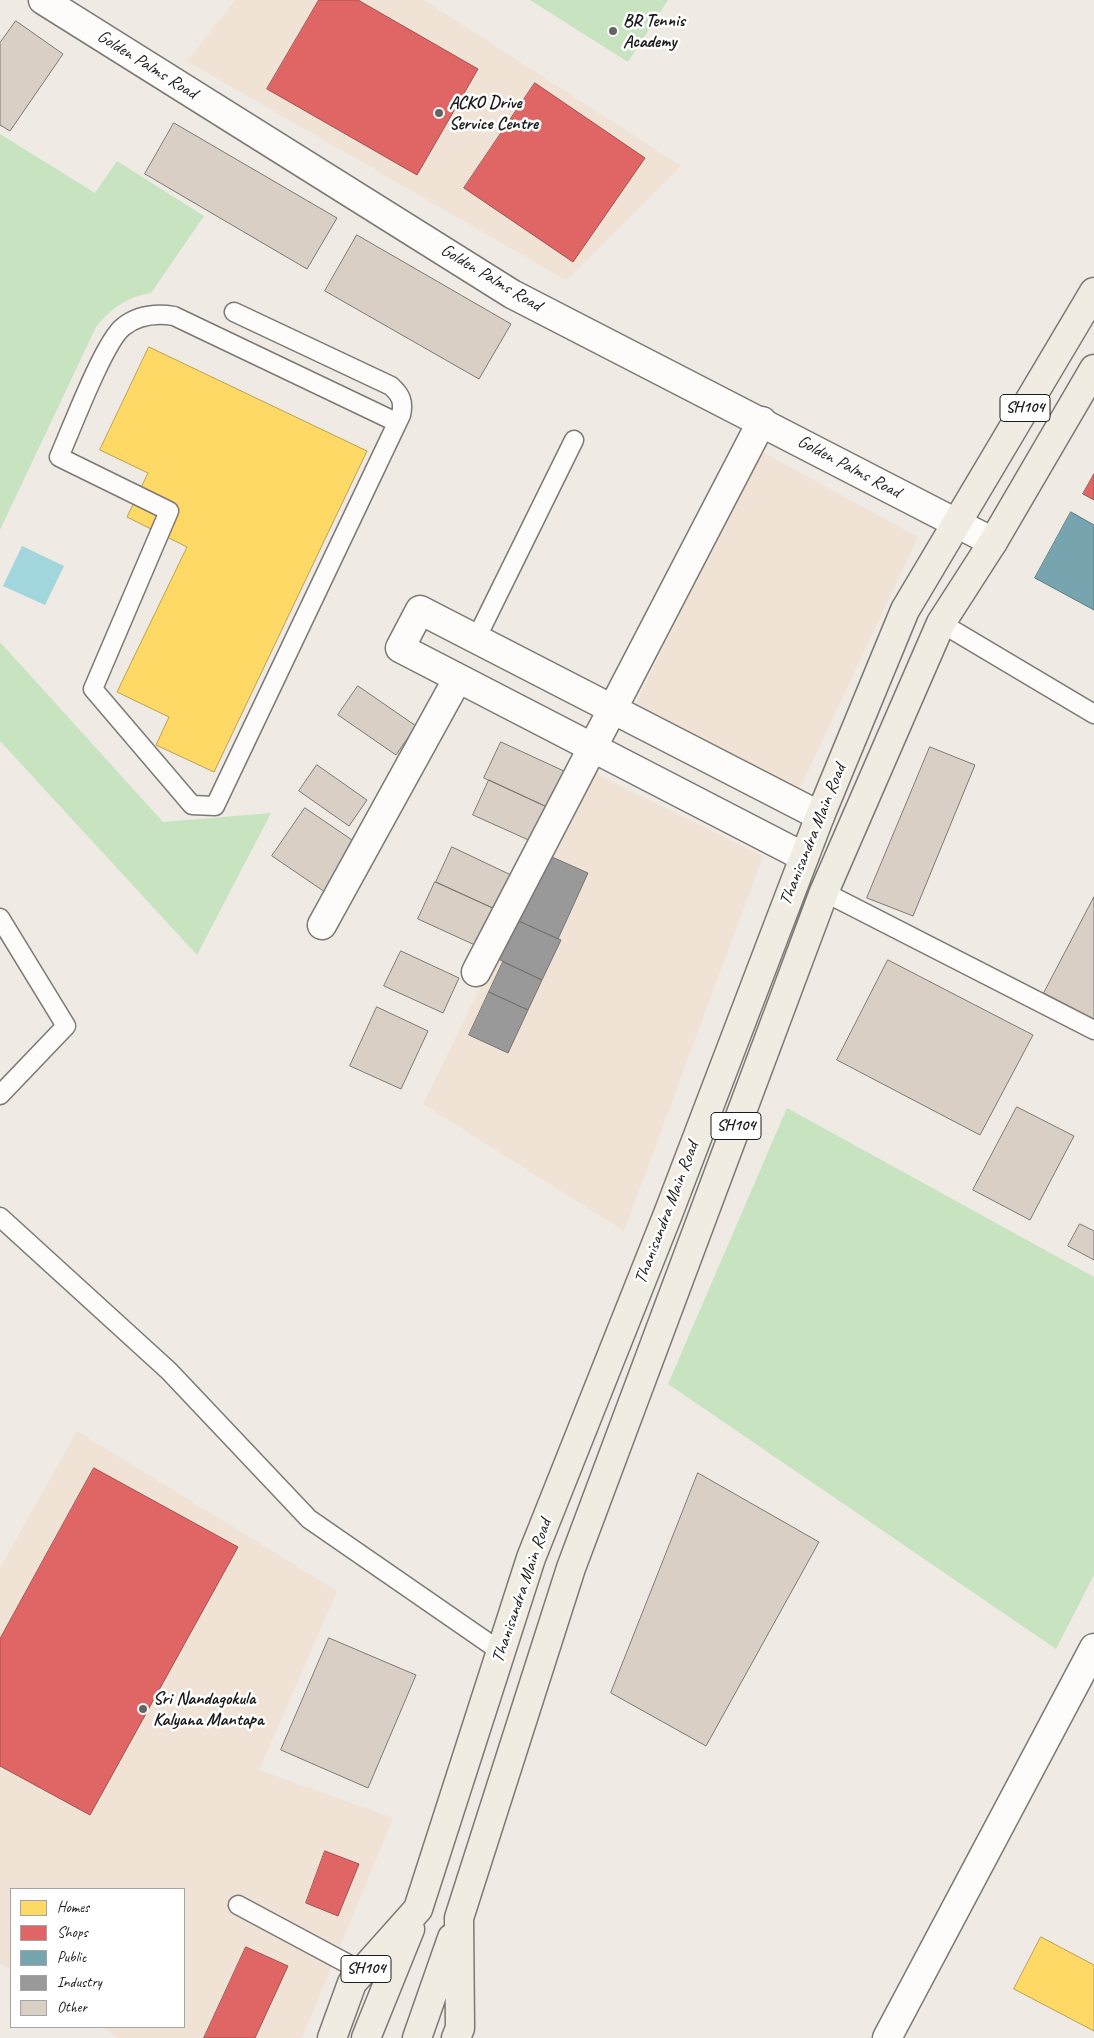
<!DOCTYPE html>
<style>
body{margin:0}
#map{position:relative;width:1094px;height:2038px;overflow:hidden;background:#f0eae4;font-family:Caveat,sans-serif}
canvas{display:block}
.legend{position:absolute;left:10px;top:1888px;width:175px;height:140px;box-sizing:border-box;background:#fff;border:1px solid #a4a4a4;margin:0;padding:6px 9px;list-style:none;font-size:15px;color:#1c1c1c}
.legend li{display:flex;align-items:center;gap:10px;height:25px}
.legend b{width:25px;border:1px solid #a4a4a4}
</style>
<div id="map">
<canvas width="1094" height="2038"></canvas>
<ul class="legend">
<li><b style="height:14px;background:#ffd966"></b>Homes</li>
<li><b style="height:14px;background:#e06666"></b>Shops</li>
<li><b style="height:14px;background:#76a5af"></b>Public</li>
<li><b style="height:14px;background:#999"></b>Industry</li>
<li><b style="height:14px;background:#dacfc5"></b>Other</li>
</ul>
</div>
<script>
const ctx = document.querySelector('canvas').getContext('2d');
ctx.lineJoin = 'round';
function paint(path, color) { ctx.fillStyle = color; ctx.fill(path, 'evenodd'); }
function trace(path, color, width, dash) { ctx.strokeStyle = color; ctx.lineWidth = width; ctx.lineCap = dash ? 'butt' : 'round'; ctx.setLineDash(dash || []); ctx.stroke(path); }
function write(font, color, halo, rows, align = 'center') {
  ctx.font = font + ' Caveat,sans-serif'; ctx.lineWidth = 5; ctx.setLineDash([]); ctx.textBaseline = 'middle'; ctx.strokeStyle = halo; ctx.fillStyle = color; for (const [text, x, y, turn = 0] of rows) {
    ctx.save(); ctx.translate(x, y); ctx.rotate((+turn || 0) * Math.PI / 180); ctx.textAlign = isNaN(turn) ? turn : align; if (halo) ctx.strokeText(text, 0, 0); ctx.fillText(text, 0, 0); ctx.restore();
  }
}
paint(new Path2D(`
 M235,0H424L681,166L566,280L187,61Z
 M760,451L918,537L797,794L633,709Z
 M588,770L763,856L624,1231L423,1104Z
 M77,1431L337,1591L259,1770L393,1818L302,2038H119L101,2027H184V1889H11V1970L0,1963V1568Z`), '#f0e2d4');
paint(new Path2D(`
 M530,0H668L628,62Z
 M0,134L95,193L117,161L204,216L151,293C127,297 111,308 96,327L0,530Z
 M0,642L163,822L271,813L197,955L0,741Z
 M787,1108L1094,1277V1575L1056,1649L668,1384Z`), '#c7e3c0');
paint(new Path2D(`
 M22,546L64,566L45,605L3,586Z`), '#a0d6dc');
const homes = new Path2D(`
 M149,347L367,451L214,772L156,745L169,717L117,692L187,547L127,517L148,473L100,450Z
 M1041,1937L1094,1965V2031L1014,1989Z`);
paint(homes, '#ffd966');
trace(homes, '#bba050', 1);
const shops = new Path2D(`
 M319,0H358L478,69L417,175L267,89Z
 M535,83L645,158L573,262L464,188Z
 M1094,474V500L1083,494Z
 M94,1468L238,1547L90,1815L0,1766V1639Z
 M325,1851L359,1864L338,1916L306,1903Z
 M246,1947L288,1966L255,2038H204Z`);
paint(shops, '#e06666');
trace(shops, '#a55050', 1);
const public = new Path2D(`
 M1071,512L1094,525V610L1035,578Z`);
paint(public, '#76a5af');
trace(public, '#5b7c83', 1);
const industry = new Path2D(`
 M543,853L588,873L558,939L512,918Z
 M512,918L561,940L542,980L494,957Z
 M503,962L542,980L528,1010L489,992Z
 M489,992L528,1010L508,1053L469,1035Z`);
paint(industry, '#999');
trace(industry, '#747474', 1);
const building = new Path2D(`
 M16,21L63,54L10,131L0,125V43Z
 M174,123L337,218L307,269L145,174Z
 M357,235L511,324L479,379L325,291Z
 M358,686L416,726L396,755L338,715Z
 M501,742L566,772L549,808L484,778Z
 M930,747L975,765L913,916L867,898Z
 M317,765L367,800L349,826L299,791Z
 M489,780L549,808L533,842L473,815Z
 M305,808L358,844L325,892L272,856Z
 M452,847L511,875L495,909L436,882Z
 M435,882L495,909L477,946L418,919Z
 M1094,897V1020L1044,993Z
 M401,951L459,978L443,1013L384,986Z
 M888,960L1033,1035L980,1135L837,1060Z
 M377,1007L428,1031L401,1089L350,1066Z
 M1017,1107L1074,1136L1030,1220L973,1190Z
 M1080,1224L1094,1231V1260L1068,1246Z
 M698,1473L819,1542L706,1746L611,1693Z
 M329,1638L416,1675L368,1788L281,1750Z`);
paint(building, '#dacfc5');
trace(building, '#7b7976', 1);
const lane = new Path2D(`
 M234,312L391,386C401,395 404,402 401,415L215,806L192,805L93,689L169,511L59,457C71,430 104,342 123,327C138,315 155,313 174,316L396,422
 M941,623L1094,714
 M476,639L574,440
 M824,892L1094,1030
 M0,918L66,1026L0,1095
 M0,1217L169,1371L309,1519L500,1651
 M238,1905L363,1972`);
const street = new Path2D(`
 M804,857L400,648L420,610L820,816
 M322,925L458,678
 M476,972L762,421
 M887,2038L1094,1648`);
const secondary = new Path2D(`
 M43,0L512,294L993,542`);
const primary = new Path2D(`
 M332,2038L352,1983L418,1909L531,1558L668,1214L820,816L905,610L1094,292
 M366,2038L410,1929
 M417,2038L452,1938
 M456,2038L460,2028L459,1918L571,1568L824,892L941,623L993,542L1094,369`);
trace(lane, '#7b7976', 21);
trace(street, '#7b7976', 31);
trace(secondary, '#7b7976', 31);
trace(primary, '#7b7976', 31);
trace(lane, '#fdfcfb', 18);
trace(street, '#fdfcfb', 28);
trace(secondary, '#fdfcfb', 28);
trace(primary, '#f1ece2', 28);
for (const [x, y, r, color] of [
 [613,31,5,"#666462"],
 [439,113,5,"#666462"],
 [143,1709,5,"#666462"]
]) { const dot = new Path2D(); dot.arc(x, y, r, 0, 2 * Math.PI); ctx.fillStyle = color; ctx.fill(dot); trace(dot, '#fff', 2); }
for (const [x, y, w] of [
 [1025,408,50],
 [736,1126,50],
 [366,1969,50]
]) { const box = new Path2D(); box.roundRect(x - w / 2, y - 13.5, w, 27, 4); ctx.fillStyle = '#fff'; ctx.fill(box); trace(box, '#1c1c1c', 1); }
write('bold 16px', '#1c1c1c', null, [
 ["SH104",1025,408],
 ["SH104",736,1126],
 ["SH104",366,1969]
]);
write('bold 18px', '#1c1c1c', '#fff', [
 ["BR Tennis",623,21],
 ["Academy",623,42],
 ["ACKO Drive",449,103],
 ["Service Centre",449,124],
 ["Sri Nandagokula",153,1699],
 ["Kalyana Mantapa",153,1720]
], 'left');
write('18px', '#1c1c1c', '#fff', [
 ["Golden Palms Road",147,65,32],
 ["Golden Palms Road",491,278,31],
 ["Golden Palms Road",849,467,28],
 ["Thanisandra Main Road",813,835,-68],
 ["Thanisandra Main Road",667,1213,-69],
 ["Thanisandra Main Road",522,1591,-71]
]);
</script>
